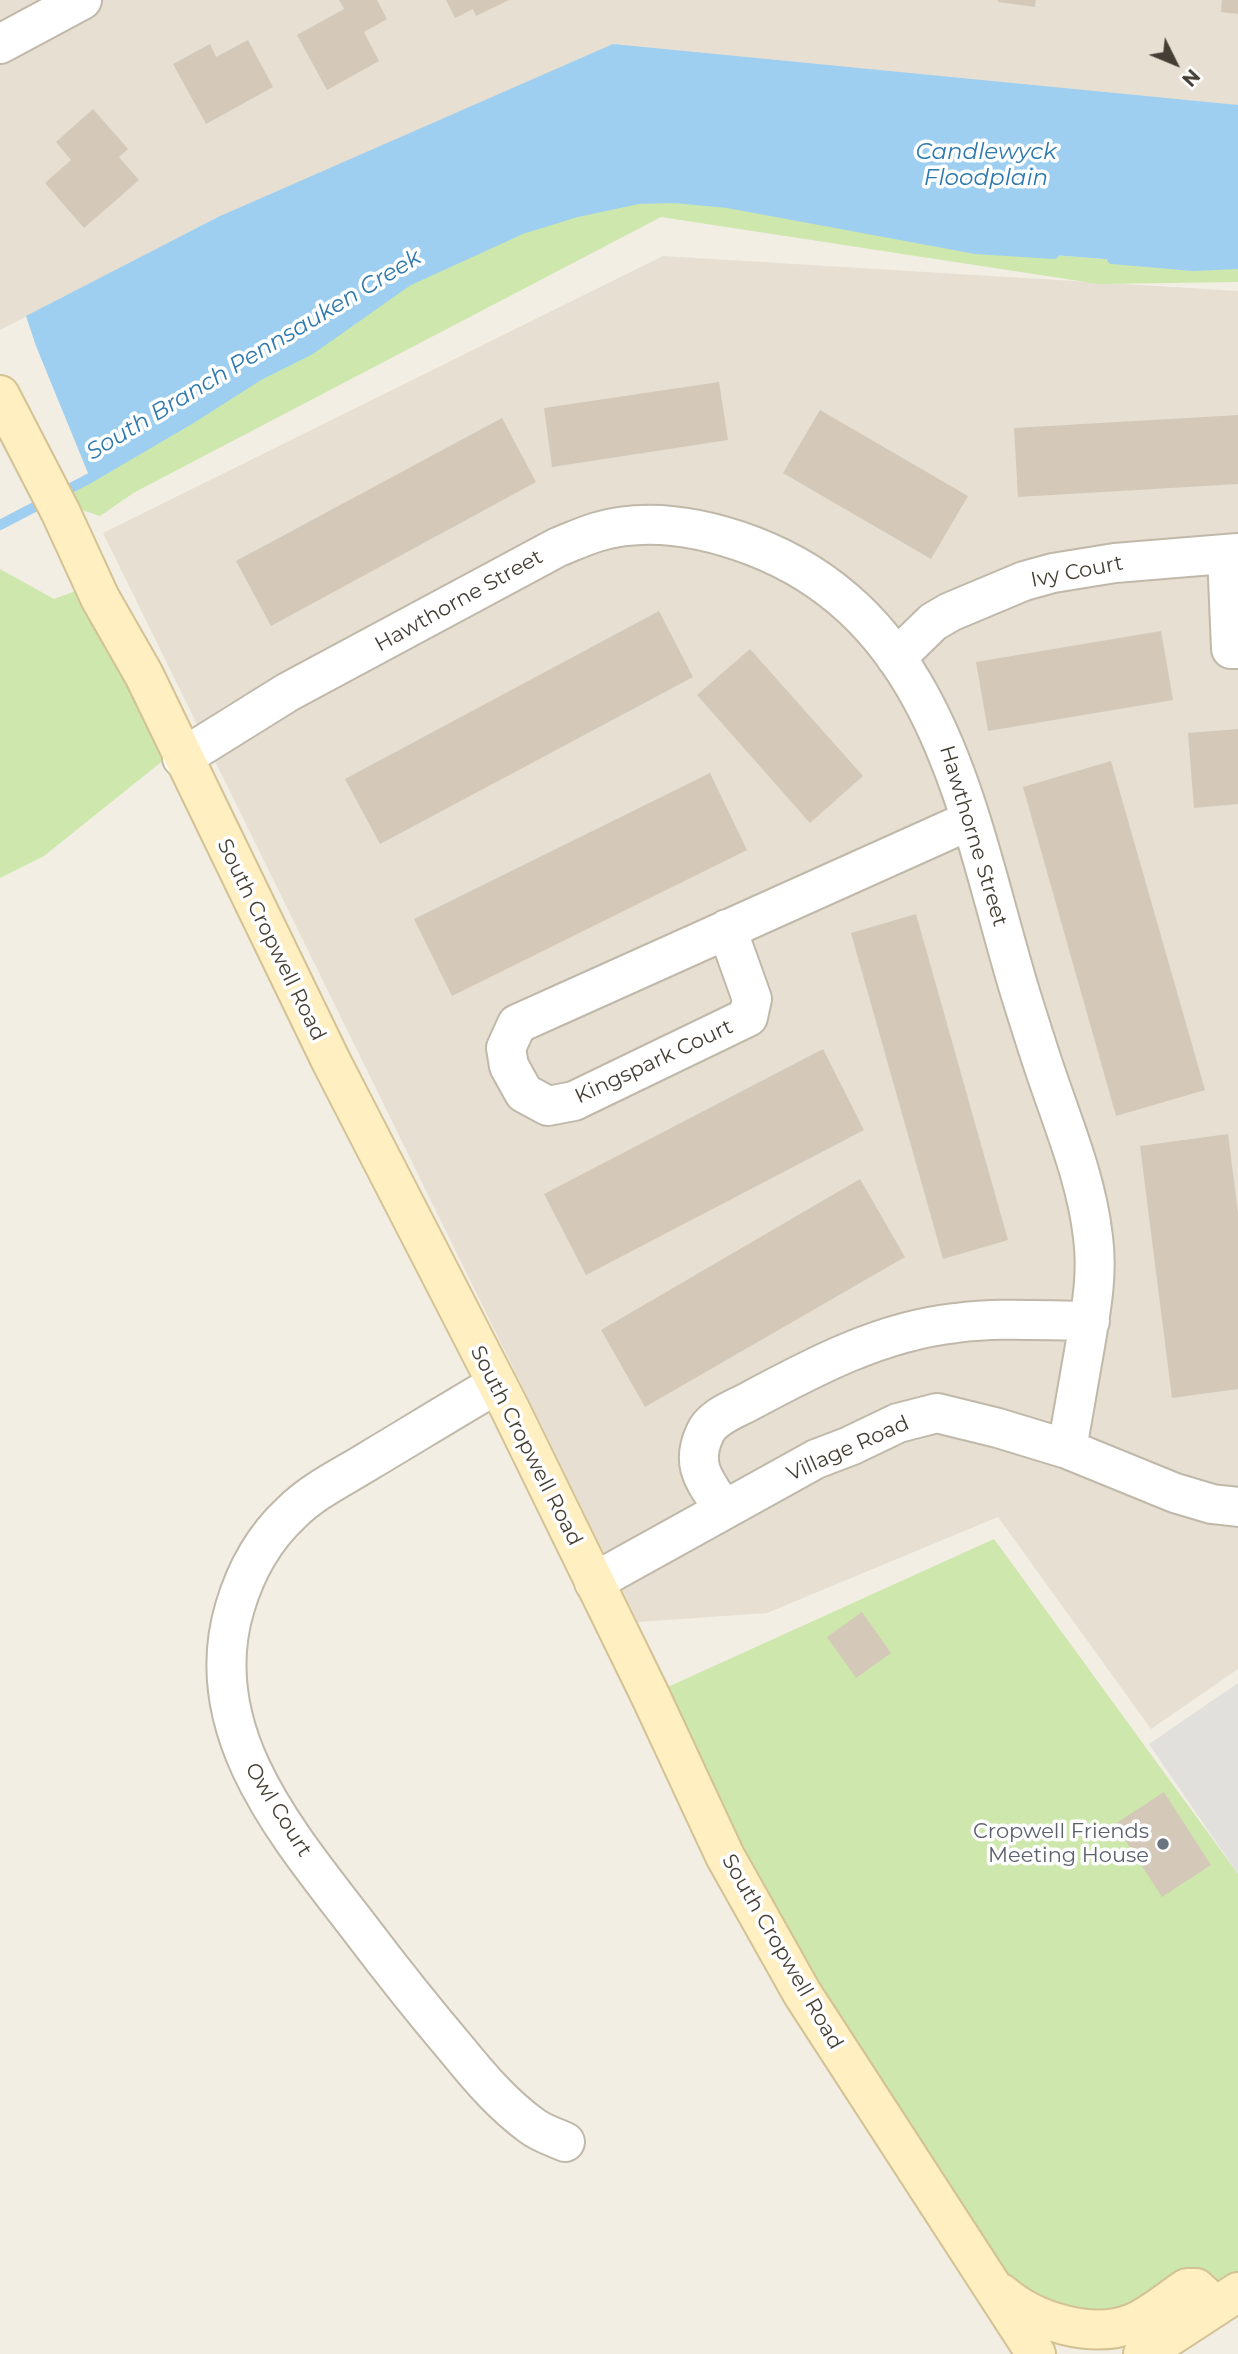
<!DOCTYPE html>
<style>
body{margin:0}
#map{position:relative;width:1238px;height:2354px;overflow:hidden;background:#f2eee4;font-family:Montserrat,sans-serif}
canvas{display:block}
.north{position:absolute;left:1140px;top:28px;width:70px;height:70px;-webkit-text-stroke:5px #fff;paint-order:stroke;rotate:133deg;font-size:19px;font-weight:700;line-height:28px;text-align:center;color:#443e34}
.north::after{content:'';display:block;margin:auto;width:24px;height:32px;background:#443e34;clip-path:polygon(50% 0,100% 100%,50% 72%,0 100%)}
</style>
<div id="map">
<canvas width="1238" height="2354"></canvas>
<div class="north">N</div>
</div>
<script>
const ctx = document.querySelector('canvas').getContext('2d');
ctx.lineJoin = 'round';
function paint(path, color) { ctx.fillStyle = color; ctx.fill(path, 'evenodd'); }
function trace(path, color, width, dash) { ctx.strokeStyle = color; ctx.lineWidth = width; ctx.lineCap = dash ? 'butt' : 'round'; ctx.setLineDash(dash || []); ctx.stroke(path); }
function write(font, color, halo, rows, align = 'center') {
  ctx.font = font + ' Montserrat,sans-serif'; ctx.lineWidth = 7; ctx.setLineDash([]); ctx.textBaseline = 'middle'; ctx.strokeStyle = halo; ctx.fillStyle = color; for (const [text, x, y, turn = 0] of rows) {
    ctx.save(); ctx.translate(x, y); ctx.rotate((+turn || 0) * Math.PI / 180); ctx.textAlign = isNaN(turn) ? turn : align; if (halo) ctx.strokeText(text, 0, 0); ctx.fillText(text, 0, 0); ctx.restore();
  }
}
paint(new Path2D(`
 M0,0H1238V109L218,217L0,330Z
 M663,256L1238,291V1669L1151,1729L998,1517L767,1613L638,1622L103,533Z`), '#e6dfd2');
paint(new Path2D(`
 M674,198L728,203L976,249L1193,266L1238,264V282L1099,284L661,217L135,492L100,516L49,499L90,478L189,420L258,376L310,350L408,281L464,254L522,229L577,212L638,199Z
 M0,569L54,599L100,582L175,751L44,856L0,878Z
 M994,1539L1238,1874V2292L1112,2329L991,2285L650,1695Z`), '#cde7ac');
paint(new Path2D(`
 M1238,1683V1874L1149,1744Z`), '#e2e0dc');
paint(new Path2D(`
 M613,44L1238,105V264L1193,266L976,249L728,203L674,198L638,199L577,212L522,229L408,281L310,350L258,376L189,420L90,478L36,346L26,316L218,217Z`), '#9fcff0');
trace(new Path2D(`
 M1112,259L1193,266L1238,264
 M0,525L90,478L189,420L258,376L310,350L408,281L522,229L577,212L638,199L674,198L728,203L976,249L1054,254`), '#9fcff0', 10);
paint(new Path2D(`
 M339,0H377L387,19L364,32L379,61L327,90L297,35L344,9Z
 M446,0H509L476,16L473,9L455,18Z
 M998,0H1036L1035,7L998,2Z
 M1222,0H1238V14L1221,12Z
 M248,40L273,87L206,124L173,64L210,44L216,57Z
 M93,109L128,149L119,157L139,180L84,228L45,183L71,160L56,142Z
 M719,382L728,440L552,467L544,408Z
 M820,410L968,496L931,559L783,473Z
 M1238,415V484L1018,497L1014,428Z
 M502,418L536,482L271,626L236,561Z
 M659,611L693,677L380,844L345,779Z
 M1161,631L1173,700L988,731L976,662Z
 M750,649L863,776L810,823L697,695Z
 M1238,729V804L1194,808L1188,733Z
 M1111,761L1205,1090L1116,1116L1023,787Z
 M710,773L747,850L452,996L414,919Z
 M916,914L1008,1240L943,1259L851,933Z
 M823,1049L864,1130L586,1275L544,1194Z
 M1228,1134L1238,1213V1389L1172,1398L1140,1146Z
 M860,1179L905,1257L645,1407L601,1330Z
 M862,1612L891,1653L856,1678L827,1637Z
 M1164,1792L1211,1865L1162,1897L1115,1824Z`), '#d4c9b9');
const street = new Path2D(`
 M0,44L82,0
 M1227,554L1231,649H1238
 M896,658L933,622L950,612L1024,581L1053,573L1115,563L1238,553
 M182,758L288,692L558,547C571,542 584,536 597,532C648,517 705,528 753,546C943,619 968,821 1020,992C1029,1021 1038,1050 1048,1079C1066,1131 1087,1183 1093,1237C1098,1274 1091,1310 1085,1346C1079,1380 1073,1414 1067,1449
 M727,929L752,999L748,1017L574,1101L548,1106L524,1093L509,1066L506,1048L517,1024L971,820
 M497,1384C454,1409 412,1435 370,1460C343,1477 314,1490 291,1513C263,1539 246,1570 235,1607C197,1733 291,1838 362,1931C393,1972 425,2012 458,2051C480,2078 503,2105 532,2126C541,2133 554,2137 565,2142
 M724,1510C707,1483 689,1467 705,1433C712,1417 733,1410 748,1402C813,1367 881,1331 956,1323C1000,1317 1046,1321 1090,1321
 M594,1582L816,1459L850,1446L898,1423L937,1413L998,1428L1067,1449L1175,1493L1212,1504L1238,1507`);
const secondary = new Path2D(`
 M0,395L61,513L100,598L144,675L331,1061L510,1409L650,1695L725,1856L802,1993L1036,2354
 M1001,2293C1033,2321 1092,2340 1133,2323C1152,2315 1170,2299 1187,2288H1196L1216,2306
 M1143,2354L1238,2292`);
trace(street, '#c0b8a9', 42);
trace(secondary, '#d3c293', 42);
trace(street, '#fff', 38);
trace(secondary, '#ffefc1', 38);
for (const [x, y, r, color] of [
 [1163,1844,7,"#6b7280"]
]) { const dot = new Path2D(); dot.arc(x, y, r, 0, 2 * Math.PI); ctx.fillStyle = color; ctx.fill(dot); trace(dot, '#fff', 2.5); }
write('21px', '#443e34', '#fff', [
 ["Ivy Court",1077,572,-11],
 ["Hawthorne Street",459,601,-29],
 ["Hawthorne Street",973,836,73],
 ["South Cropwell Road",271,940,64],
 ["Kingspark Court",654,1062,-25],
 ["South Cropwell Road",526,1446,63],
 ["Village Road",848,1449,-24],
 ["Owl Court",278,1810,58],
 ["South Cropwell Road",782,1952,60]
]);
write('21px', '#5b616d', '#fff', [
 ["Cropwell Friends",1149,1832],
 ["Meeting House",1149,1856]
], 'right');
write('italic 23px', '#2d79af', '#fff', [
 ["Candlewyck",986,152],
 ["Floodplain",986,178],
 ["South Branch Pennsauken Creek",254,355,-31]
]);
</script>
